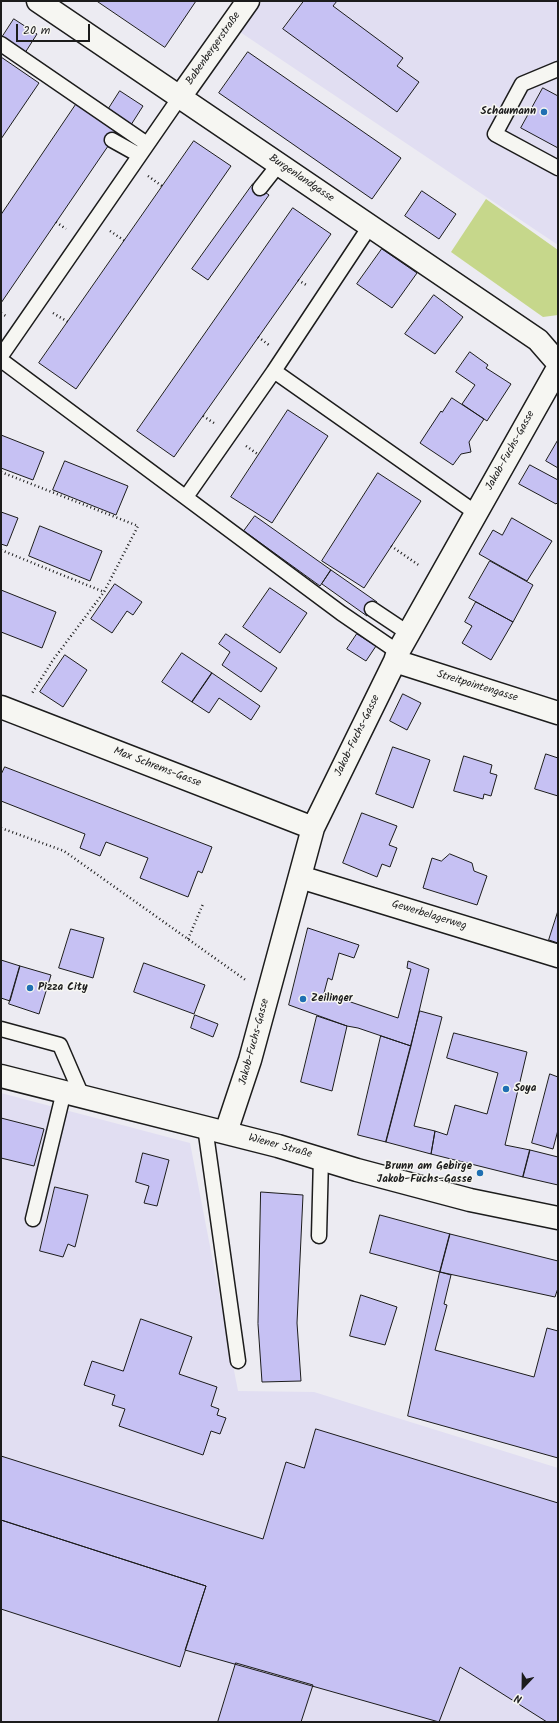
<!DOCTYPE html>
<meta charset="utf-8">
<style>
body{margin:0}
#map{position:relative;width:559px;height:1723px;overflow:hidden;background:#ecebf2;font-family:Kalam,sans-serif}
canvas{display:block}
.frame{position:absolute;inset:0;border:2px solid #1c1c1c;pointer-events:none}
.north{position:absolute;left:503px;top:1667px;width:40px;height:40px;-webkit-text-stroke:3px #f6f6f2;paint-order:stroke;rotate:202deg;font-size:11px;font-weight:700;line-height:16px;text-align:center;color:#1c1c1c}
.north::after{content:'';display:block;margin:auto;width:14px;height:18px;background:#1c1c1c;clip-path:polygon(50% 0,100% 100%,50% 72%,0 100%)}
.scale{position:absolute;left:16px;top:24px;width:74px;height:18px;box-sizing:border-box;border:2px solid #1c1c1c;border-top:0;padding-left:5px;font-size:12px;line-height:14px;white-space:nowrap;color:#1c1c1c;-webkit-text-stroke:3px #f6f6f2;paint-order:stroke}
</style>
<div id="map">
<canvas width="559" height="1723"></canvas>
<div class="frame"></div>
<div class="north">N</div>
<div class="scale">20 m</div>
</div>
<script>
const ctx = document.querySelector('canvas').getContext('2d');
ctx.lineJoin = 'round';
function paint(path, color) { ctx.fillStyle = color; ctx.fill(path, 'evenodd'); }
function trace(path, color, width, dash) { ctx.strokeStyle = color; ctx.lineWidth = width; ctx.lineCap = dash ? 'butt' : 'round'; ctx.setLineDash(dash || []); ctx.stroke(path); }
function write(font, color, halo, rows, align = 'center') {
  ctx.font = font + ' Kalam,sans-serif'; ctx.lineWidth = 3; ctx.setLineDash([]); ctx.textBaseline = 'middle'; ctx.strokeStyle = halo; ctx.fillStyle = color; for (const [text, x, y, turn = 0] of rows) {
    ctx.save(); ctx.translate(x, y); ctx.rotate((+turn || 0) * Math.PI / 180); ctx.textAlign = isNaN(turn) ? turn : align; if (halo) ctx.strokeText(text, 0, 0); ctx.fillText(text, 0, 0); ctx.restore();
  }
}
paint(new Path2D(`
 M262,1H558V245L240,32Z
 M1,1093L190,1143L238,1391L314,1392L558,1468V1722H1Z`), '#e1def2');
paint(new Path2D(`
 M486,199L558,250V315L543,317L451,252Z`), '#c6d78b');
const building = new Path2D(`
 M97,1H196L165,47Z
 M304,1H337L333,6L403,58L397,66L419,82L397,112L283,29Z
 M14,19L37,34L23,56L1,39Z
 M248,52L401,158L372,199L219,93Z
 M1,57L39,83L1,139Z
 M543,88L558,96V148L521,128Z
 M120,91L143,106L129,128L106,113Z
 M77,103L119,130L1,303V215Z
 M194,141L231,166L76,389L39,363Z
 M253,184L269,195L208,280L192,269Z
 M422,191L456,214L439,239L405,216Z
 M293,208L331,234L174,457L137,431Z
 M382,249L417,273L392,308L357,284Z
 M434,295L463,317L435,354L405,334Z
 M470,352L488,365L486,368L511,384L487,421L462,404L475,385L456,372Z
 M452,398L484,419L469,442L471,452L461,454L453,465L420,443L441,411L442,412Z
 M288,410L328,436L272,523L231,497Z
 M1,435L44,452L33,480L1,468Z
 M558,440V468L546,461Z
 M65,461L128,486L116,515L53,490Z
 M530,465L558,480V502L556,504L519,484Z
 M378,473L421,501L364,588L322,561Z
 M1,512L18,518L7,546L1,544Z
 M255,516L331,570L320,586L244,531Z
 M512,518L552,541L527,581L479,554L493,530L502,535Z
 M40,526L102,551L90,581L29,556Z
 M490,561L533,585L513,622L469,598Z
 M331,570L377,602L367,616L322,584Z
 M115,584L142,602L133,615L127,611L112,633L91,619Z
 M270,588L307,613L280,653L243,627Z
 M1,590L56,612L42,648L1,632Z
 M476,602L513,622L491,660L462,643L472,626L465,622Z
 M226,634L277,668L261,692L222,665L230,652L219,644Z
 M357,634L376,646L366,661L347,649Z
 M182,653L212,673L192,702L162,682Z
 M65,655L87,670L63,707L40,692Z
 M212,673L260,706L251,720L219,698L209,713L192,702Z
 M403,694L421,703L407,730L390,721Z
 M393,747L430,760L413,808L376,794Z
 M546,754L558,758V796L535,789Z
 M464,756L492,765L490,773L497,775L491,796L484,794L483,799L454,791Z
 M5,767L212,847L202,873L198,871L188,897L140,878L148,858L106,842L100,856L80,848L85,834L1,801V775Z
 M362,813L397,826L389,845L397,848L390,867L382,864L377,877L343,863Z
 M450,854L472,863L474,871L487,876L477,905L423,888L432,858L441,861Z
 M558,911V943L549,940Z
 M308,928L359,945L354,958L339,953L332,980L328,978L324,993L398,1018L411,969L407,968L408,961L429,969L411,1046L358,1028L347,1026L289,1005Z
 M71,929L104,938L93,978L59,968Z
 M1,960L20,966L10,1001L1,998Z
 M144,963L205,985L194,1014L134,992Z
 M20,966L51,975L39,1014L9,1004Z
 M420,1011L442,1017L414,1126L435,1131L431,1154L386,1142Z
 M195,1015L218,1024L213,1037L191,1028Z
 M317,1016L347,1026L332,1091L301,1082Z
 M454,1033L527,1052L505,1145L530,1150L523,1177L431,1154L435,1131L447,1135L455,1105L487,1114L498,1073L447,1058Z
 M381,1036L411,1046L386,1142L358,1135Z
 M550,1074L558,1077V1130L553,1149L532,1143Z
 M1,1118L44,1129L34,1166L1,1158Z
 M530,1150L558,1157V1185L523,1177Z
 M143,1153L169,1160L157,1206L144,1203L149,1186L136,1182Z
 M55,1187L88,1195L75,1247L68,1244L63,1257L40,1251Z
 M261,1192L303,1195L297,1323L301,1381L262,1382L258,1324Z
 M380,1215L450,1234L440,1272L370,1253Z
 M450,1234L558,1261V1288L555,1297L440,1272Z
 M440,1272L451,1275L444,1304L447,1305L435,1350L534,1377L547,1328L558,1331V1458L408,1416Z
 M361,1295L397,1307L385,1345L350,1336Z
 M141,1319L192,1337L179,1374L217,1387L211,1406L219,1409L217,1415L226,1418L220,1434L211,1431L203,1455L119,1426L125,1409L112,1405L115,1395L84,1385L92,1361L123,1371Z
 M316,1429L558,1503V1722H547L460,1667L439,1722L185,1650L206,1586L1,1520V1456L263,1539L286,1462L304,1468Z
 M1,1520L206,1586L180,1667L1,1609Z
 M236,1663L313,1685L301,1722H218Z`);
paint(building, '#c6c1f3');
trace(building, '#1c1c1c', 1);
const lane = new Path2D(`
 M1,44L147,144
 M558,69L522,84L495,134L558,168
 M112,140L139,155
 M260,188L279,164
 M1,356L180,97
 M1,360L341,613L398,652
 M274,371L370,226
 M186,497L274,371L476,513
 M372,609L408,633
 M1,1029L60,1045L82,1096
 M205,1127L238,1361
 M33,1219L64,1091
 M319,1236L321,1158`);
const street = new Path2D(`
 M38,1L538,340L558,363
 M180,97L248,1
 M395,661L558,713
 M1,707L313,828
 M300,877L558,956
 M226,1132L250,1060L313,828L395,661L398,652L558,368`);
const secondary = new Path2D(`
 M1,1076L278,1146L357,1170L470,1200L558,1218`);
trace(lane, '#1c1c1c', 17);
trace(street, '#1c1c1c', 25);
trace(secondary, '#1c1c1c', 25);
trace(new Path2D(`
 M148,176L162,186
 M56,222L66,229
 M110,231L125,241
 M298,280L308,286
 M1,313L6,316
 M53,313L68,322
 M258,337L269,345
 M203,416L214,423
 M246,446L259,455
 M1,472L138,526L104,592L53,660L31,695
 M391,546L420,566
 M1,550L104,592
 M1,828L64,851L247,981
 M188,939L203,904`), '#1c1c1c', 2.5, [1, 3]);
trace(lane, '#f6f6f2', 14);
trace(street, '#f6f6f2', 22);
trace(secondary, '#f6f6f2', 22);
for (const [x, y, r, color] of [
 [544,112,4,"#1f6fb2"],
 [30,988,4,"#1f6fb2"],
 [303,999,4,"#1f6fb2"],
 [506,1089,4,"#1f6fb2"],
 [480,1173,4,"#1f6fb2"]
]) { const dot = new Path2D(); dot.arc(x, y, r, 0, 2 * Math.PI); ctx.fillStyle = color; ctx.fill(dot); trace(dot, '#f6f6f2', 1.5); }
write('11px', '#1c1c1c', '#f6f6f2', [
 ["Babenbergerstraße",214,49,-55],
 ["Burgenlandgasse",301,179,34],
 ["Jakob-Fuchs-Gasse",511,451,-61],
 ["Streitpointengasse",477,687,17],
 ["Jakob-Fuchs-Gasse",358,736,-64],
 ["Max Schrems-Gasse",157,768,21],
 ["Gewerbelagerweg",429,916,17],
 ["Jakob-Fuchs-Gasse",255,1042,-75],
 ["Wiener Straße",280,1147,15]
]);
write('bold 11px', '#1c1c1c', '#f6f6f2', [
 ["Schaumann",536,112,"right"],
 ["Pizza City",38,988],
 ["Zeilinger",311,999],
 ["Soya",514,1089],
 ["Brunn am Gebirge",472,1167,"right"],
 ["Jakob-Fuchs-Gasse",472,1180,"right"]
], 'left');
</script>
